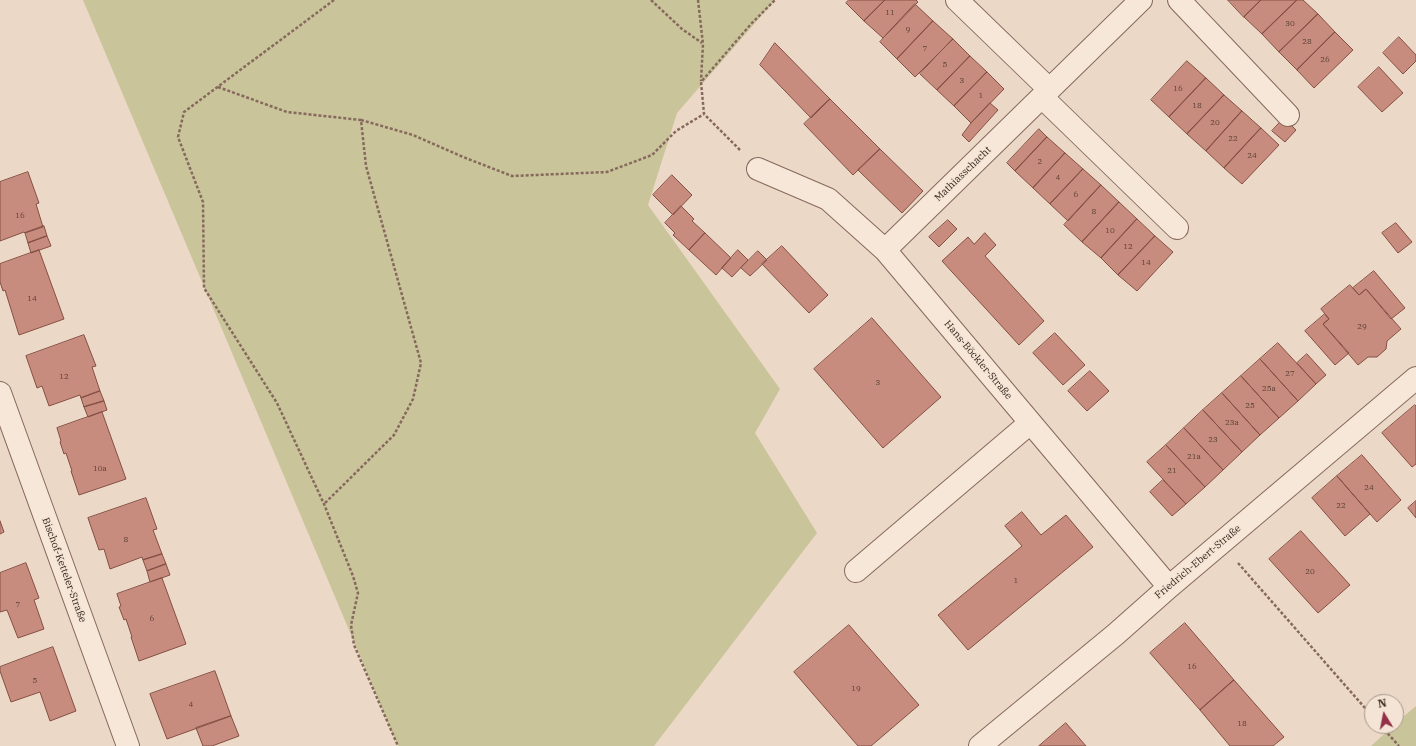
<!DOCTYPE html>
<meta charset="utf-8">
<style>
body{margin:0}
#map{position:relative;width:1416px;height:746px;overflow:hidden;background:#ecd8c6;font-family:"IBM Plex Serif",serif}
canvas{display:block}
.north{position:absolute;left:1364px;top:694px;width:40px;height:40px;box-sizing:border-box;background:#f4e4d5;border:1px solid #a8988c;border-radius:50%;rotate:350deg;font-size:11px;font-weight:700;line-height:16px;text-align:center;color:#37261f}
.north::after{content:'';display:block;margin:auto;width:14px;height:18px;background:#913046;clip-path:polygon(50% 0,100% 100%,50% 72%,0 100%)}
</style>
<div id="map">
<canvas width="1416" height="746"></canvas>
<div class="north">N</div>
</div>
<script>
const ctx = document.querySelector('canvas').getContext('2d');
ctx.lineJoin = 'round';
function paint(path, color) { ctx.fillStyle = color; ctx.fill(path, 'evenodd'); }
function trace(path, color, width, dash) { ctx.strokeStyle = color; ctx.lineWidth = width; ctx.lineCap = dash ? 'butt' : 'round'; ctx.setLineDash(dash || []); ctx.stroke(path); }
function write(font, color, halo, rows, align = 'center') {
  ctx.font = font + ' "IBM Plex Serif",serif'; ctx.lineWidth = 3; ctx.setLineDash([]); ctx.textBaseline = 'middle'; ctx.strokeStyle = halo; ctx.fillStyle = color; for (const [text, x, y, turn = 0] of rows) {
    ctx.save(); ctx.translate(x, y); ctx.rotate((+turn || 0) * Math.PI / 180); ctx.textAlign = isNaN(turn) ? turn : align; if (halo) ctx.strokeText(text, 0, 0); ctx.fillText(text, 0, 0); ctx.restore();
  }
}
paint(new Path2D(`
 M83,0H775L677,113L648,205L780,389L755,433L817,533L654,746H398Z
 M1416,706V746H1371L1393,726H1396V723Z`), '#c9c49a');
const building = new Path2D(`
 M849,0H885L864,21L846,3Z
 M885,0H916L918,2L883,38L864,21Z
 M1228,0H1261L1244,17Z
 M1261,0H1297L1262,34L1244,17Z
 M1297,0H1303L1318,14L1279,52L1262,34Z
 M915,4L933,21L897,59L880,42Z
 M1318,14L1335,32L1297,70L1279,52Z
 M933,21L953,39L915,77L897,59Z
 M1335,32L1353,50L1314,88L1297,70Z
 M1399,37L1416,55V61L1403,74L1383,53Z
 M953,39L970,56L937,90L920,74Z
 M775,43L830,99L811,118L760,65Z
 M970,56L987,72L954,106L937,90Z
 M1187,61L1206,78L1169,117L1151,100Z
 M1379,67L1403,93L1382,112L1358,87Z
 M987,72L1004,89L971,123L954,106Z
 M1206,78L1224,95L1187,134L1169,117Z
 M1224,95L1242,111L1206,151L1187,134Z
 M830,99L880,149L853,175L804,124Z
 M990,103L998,110L969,142L962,135L971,123Z
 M1242,111L1261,128L1224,168L1206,151Z
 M1284,118L1296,130L1285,142L1272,131Z
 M1261,128L1279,145L1242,184L1224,168Z
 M1039,129L1047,137L1015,171L1007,163Z
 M1047,137L1065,153L1033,188L1015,171Z
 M880,149L923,191L902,213L858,170Z
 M1065,153L1083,169L1050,204L1033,188Z
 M1083,169L1101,185L1068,221L1050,204Z
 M28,172L39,203L36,204L43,227L25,233L24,232L0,241V182Z
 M672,175L692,195L673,215L653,195Z
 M1101,185L1119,202L1082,242L1064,225Z
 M1119,202L1137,219L1101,258L1082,242Z
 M681,206L694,219L692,221L705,233L689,250L673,235L675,233L665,223Z
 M1137,219L1155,236L1118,275L1101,258Z
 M948,220L957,229L939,247L929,237Z
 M1396,223L1412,242L1398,253L1382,233Z
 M44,226L47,236L28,243L25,233Z
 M705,233L731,258L716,275L689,250Z
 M985,233L996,245L985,256L1044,321L1019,345L942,261L968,237L974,244Z
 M47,236L51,246L31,253L28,243Z
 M1155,236L1173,252L1137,291L1118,275Z
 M782,246L828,295L809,313L762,264Z
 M39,250L64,319L19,335L5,290L3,291L0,282V264Z
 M738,250L748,260L732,277L722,268Z
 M758,251L767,260L750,276L741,268Z
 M1374,271L1405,308L1391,319L1366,289L1359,295L1353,288Z
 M1350,285L1359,295L1366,289L1401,329L1387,341L1386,349L1377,357H1368L1358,365L1323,324L1329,319L1321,309Z
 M1325,314L1329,319L1323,324L1349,353L1335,365L1305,331Z
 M872,318L941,397L883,448L814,369Z
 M1055,333L1085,365L1063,385L1033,353Z
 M84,335L96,366L92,367L100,391L81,398L80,395L49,406L42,386L37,388L26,356Z
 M1278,343L1316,384L1298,401L1260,359Z
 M1307,354L1326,375L1316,384L1297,363Z
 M1260,359L1298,401L1279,418L1241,376Z
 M1090,371L1109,391L1087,411L1068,391Z
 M1241,376L1279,418L1260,435L1222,393Z
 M100,391L104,401L84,407L81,398Z
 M1222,393L1260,435L1242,452L1203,410Z
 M104,401L107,410L88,417L84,407Z
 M1415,405L1416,406V464L1412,467L1382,433Z
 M1203,410L1242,452L1223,470L1184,428Z
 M102,412L126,479L79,495L71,471H72L66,453L64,454L60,442L61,441L57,428Z
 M1184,428L1223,470L1205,487L1166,445Z
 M1166,445L1205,487L1186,504L1147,462Z
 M1362,455L1401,500L1377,522L1337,476Z
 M1337,476L1370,514L1345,536L1312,498Z
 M1163,480L1186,504L1172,516L1150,492Z
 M146,498L157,529L153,530L162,554L143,560L142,557L110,569L104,549L99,550L88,518Z
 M1416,501V518L1408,508Z
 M1022,512L1041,535L1066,515L1093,547L968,650L938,615L1022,546L1005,526Z
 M0,521L4,532L0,534Z
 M1301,531L1350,585L1318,613L1269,559Z
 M162,554L166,564L147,571L143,560Z
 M26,563L39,598L34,600L44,629L18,638L7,610L0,612V573Z
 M166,564L170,575L150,582L147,571Z
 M162,578L186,644L139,661L131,637H132L126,619L124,620L119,607L121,606L117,594Z
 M1185,623L1234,680L1200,710L1150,653Z
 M849,625L919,705L871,746H858L794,672Z
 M53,647L76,711L50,721L40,692L11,702L0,671V667Z
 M215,671L231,716L167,739L150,694Z
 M1234,680L1284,737L1273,746H1230L1200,710Z
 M231,716L239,736L212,746H203L196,728Z
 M1066,723L1086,746H1039Z`);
paint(building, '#c88c7e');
trace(building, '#844f44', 1);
const minor = new Path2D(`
 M957,0L1049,89
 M1179,0L1288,115
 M1042,97L1177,228
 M758,169L828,199L885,250L1169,587
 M885,250L1141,0
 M0,393L128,746
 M856,571L1030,423
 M980,746L1116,634L1169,587L1416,378`);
trace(minor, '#86695c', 24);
trace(new Path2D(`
 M334,0L184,112L178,137L203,202L204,288L277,403L324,504L353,576L358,593L351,625L354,645L398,746
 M651,0L682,29L702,43
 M698,0L703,44L701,81
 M218,87L287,112L361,120L366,166L421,363L413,399L394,435L324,504
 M361,120L413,135L463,157L512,176L607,172L652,155L676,131L704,114
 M740,150L704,114L701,82L751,24L775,0
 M1238,563L1372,716
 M1381,726L1399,746`), '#86695c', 2.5, [3, 2]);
trace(minor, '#f7e7d8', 22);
write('8px', '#5b4037', null, [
 ["11",890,13],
 ["30",1290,24],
 ["9",908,30],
 ["28",1307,42],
 ["7",925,49],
 ["26",1325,60],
 ["5",945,65],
 ["3",962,81],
 ["16",1178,89],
 ["1",981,96],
 ["18",1197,106],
 ["20",1215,123],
 ["22",1233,139],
 ["24",1252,156],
 ["2",1040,162],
 ["4",1058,178],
 ["6",1076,195],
 ["8",1094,212],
 ["16",20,216],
 ["10",1110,231],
 ["12",1128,247],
 ["14",1146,263],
 ["14",32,299],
 ["29",1362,327],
 ["27",1290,374],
 ["12",64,377],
 ["3",878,383],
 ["25a",1269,389],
 ["25",1250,406],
 ["23a",1232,423],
 ["23",1213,440],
 ["21a",1194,457],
 ["10a",100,469],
 ["21",1172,471],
 ["24",1369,488],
 ["22",1341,506],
 ["8",126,540],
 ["20",1310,572],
 ["1",1016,581],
 ["7",18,605],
 ["6",152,619],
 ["16",1192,667],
 ["5",35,681],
 ["19",856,689],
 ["4",191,705],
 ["18",1242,724]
]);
write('10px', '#37261f', '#f4e4d5', [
 ["Mathiasschacht",963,174,-44],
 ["Hans-Böckler-Straße",978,360,50],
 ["Friedrich-Ebert-Straße",1198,562,-40],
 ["Bischof-Ketteler-Straße",64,570,70]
]);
</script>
